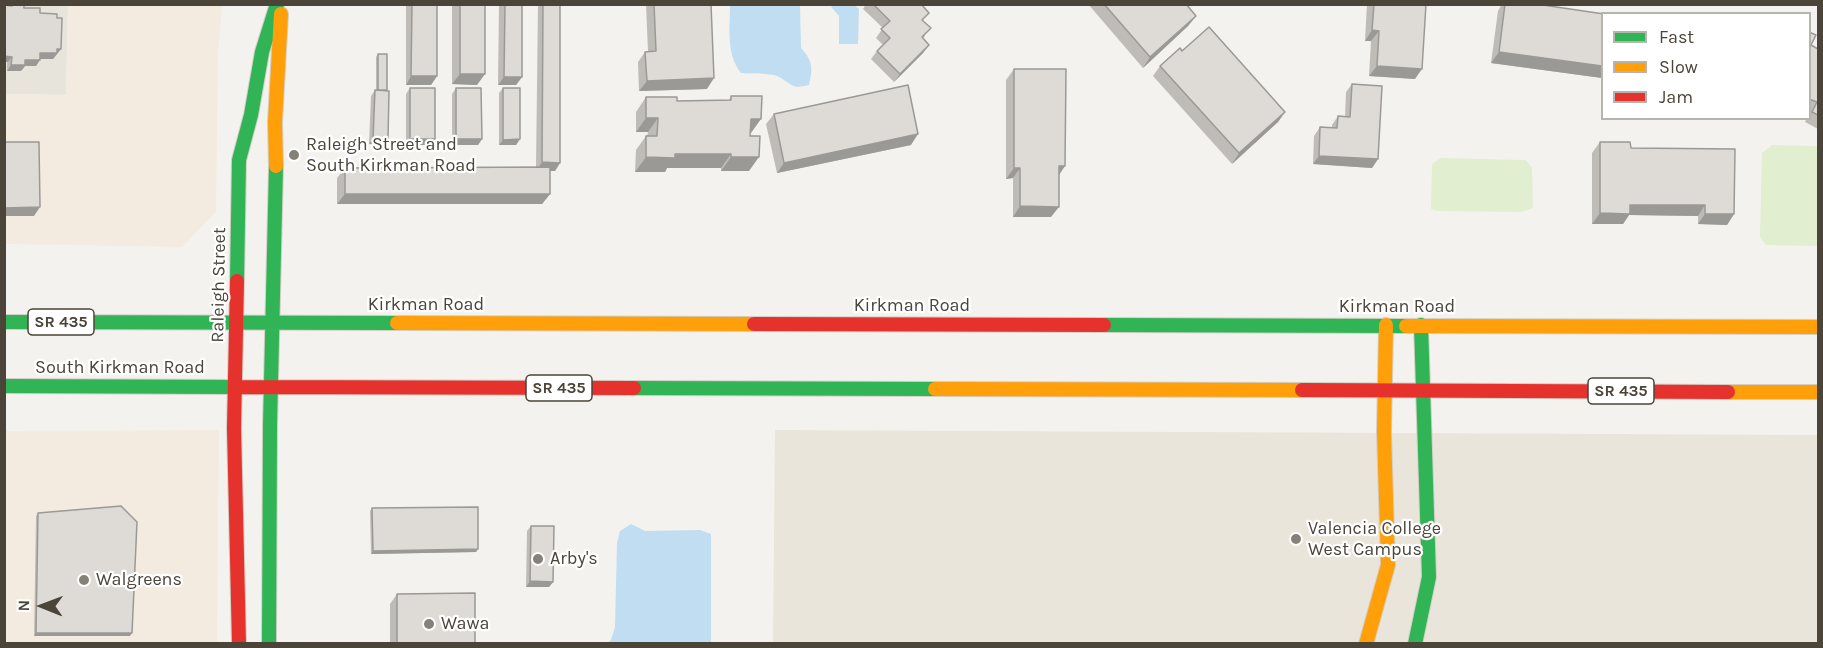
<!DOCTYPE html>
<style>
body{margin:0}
#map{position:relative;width:1823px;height:648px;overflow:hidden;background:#f4f2ee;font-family:Karla,sans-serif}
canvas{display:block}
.frame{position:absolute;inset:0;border:6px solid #4b4439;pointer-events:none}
.legend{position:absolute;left:1601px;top:12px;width:210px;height:108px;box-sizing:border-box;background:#fff;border:2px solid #b7b4b0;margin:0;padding:8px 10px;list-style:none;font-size:18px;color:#4b4439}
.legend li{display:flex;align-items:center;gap:12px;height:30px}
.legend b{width:30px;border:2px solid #b7b4b0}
.north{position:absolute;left:12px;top:576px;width:60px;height:60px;-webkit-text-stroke:4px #fff;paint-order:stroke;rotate:271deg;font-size:16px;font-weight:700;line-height:24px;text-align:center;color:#4b4439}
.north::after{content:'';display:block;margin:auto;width:21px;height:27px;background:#4b4439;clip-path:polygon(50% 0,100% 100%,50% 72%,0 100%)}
</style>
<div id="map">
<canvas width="1823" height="648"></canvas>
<div class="frame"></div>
<ul class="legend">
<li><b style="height:8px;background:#30b455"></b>Fast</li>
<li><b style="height:8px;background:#ff9f0a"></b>Slow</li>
<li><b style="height:8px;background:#e5322d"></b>Jam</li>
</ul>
<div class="north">N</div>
</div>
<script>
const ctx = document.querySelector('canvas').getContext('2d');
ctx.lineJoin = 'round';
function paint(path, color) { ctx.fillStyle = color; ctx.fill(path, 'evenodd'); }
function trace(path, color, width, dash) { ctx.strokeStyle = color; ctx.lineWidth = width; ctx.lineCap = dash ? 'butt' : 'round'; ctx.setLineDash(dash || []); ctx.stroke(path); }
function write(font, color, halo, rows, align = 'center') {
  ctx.font = font + ' Karla,sans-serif'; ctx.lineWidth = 4.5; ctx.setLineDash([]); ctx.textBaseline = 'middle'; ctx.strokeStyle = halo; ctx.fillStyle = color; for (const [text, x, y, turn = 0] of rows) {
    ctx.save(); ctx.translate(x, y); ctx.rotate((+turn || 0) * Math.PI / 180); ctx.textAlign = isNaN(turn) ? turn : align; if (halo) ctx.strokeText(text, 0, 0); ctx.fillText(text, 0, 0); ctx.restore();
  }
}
paint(new Path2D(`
 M5,5H68L66,95L5,94Z`), '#e7e4dc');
paint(new Path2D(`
 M68,5H222L218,56L216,212L182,247L5,244V94L66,95Z
 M219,430L217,643H5L4,431Z`), '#f3ebdf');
paint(new Path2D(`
 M775,430L1818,435V643L773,644Z`), '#eae5da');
paint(new Path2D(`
 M1772,145L1818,146V246L1766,245L1760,237L1762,153Z
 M1441,158L1526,160L1532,168L1533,208L1521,212L1437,211L1431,209L1432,164Z`), '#e1eecf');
paint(new Path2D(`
 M730,5H800L801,48C813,61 813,69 809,85C790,90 792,83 777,76C771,73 750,74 741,73C726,54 730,28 730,5Z
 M834,5H854L859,9L858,44H839V16L831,7Z
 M631,524L645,531L700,530L711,534V643H607L611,640L615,627L617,543L620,531Z`), '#c0ddf1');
const fast = new Path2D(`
 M237,281L239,160L251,115L262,52L277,4
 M4,322L397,323
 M1104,325L1406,326
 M4,386L235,387
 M634,388L935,389
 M269,644L270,425L276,166
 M1415,644L1429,577L1421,325`);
const slow = new Path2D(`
 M276,166L275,122L281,14
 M397,323L754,324
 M1406,326L1818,327
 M935,389L1302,390
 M1728,392H1818
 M1366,644L1388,565L1384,432L1386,325`);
const jam = new Path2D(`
 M237,281L234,428L239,644
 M754,324L1104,325
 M235,387L634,388
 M1302,390L1728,392`);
trace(fast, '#d3cfc5', 16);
trace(slow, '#d3cfc5', 16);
trace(jam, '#d3cfc5', 16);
trace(fast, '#30b455', 14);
trace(slow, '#ff9f0a', 14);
trace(jam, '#e5322d', 14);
paint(new Path2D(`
 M8,4H24V8L57,18L61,49L53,59H40L36,66H25L21,71H7Z
 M406,4H437V76L431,85H406Z
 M452,4H485L477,85L452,84Z
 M499,4H522V77L516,85H498Z
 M538,4H560V163L555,171H550V194L542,204H337V178L345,168L536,167Z
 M646,4H711L707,89L639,91L638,62L645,52H648Z
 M866,4H921L925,36L923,38L929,45L923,53L894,82L871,59L877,51L883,45L876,38L883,28L863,9Z
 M1088,4H1186L1196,16L1188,26L1143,68Z
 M1367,4H1426L1415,79L1369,76L1371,41H1365Z
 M1502,4H1536L1602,14V78L1491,63L1498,11Z
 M1809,32L1811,45L1818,49V129L1805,122L1807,118H1809Z
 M1182,51L1285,112L1278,122L1232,164L1153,76L1160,66Z
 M378,54L387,90L388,139L384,145L369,144L371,96L375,90H376V57Z
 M1014,69L1065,166L1059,175L1051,217H1013V178L1006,179V80Z
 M1352,84L1378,159L1372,168L1313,164L1314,136L1320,127L1332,128V125L1338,116L1345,117L1346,92Z
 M410,88L435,139L431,145H406V94Z
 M456,88L482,139L478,145H452V94Z
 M503,88L520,139L516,145H499V93Z
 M731,96L750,133L749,171H721V168H667L665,172H635L636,150L646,136H647L648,132H636V112L646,97L677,101L729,100Z
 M774,114L911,145L777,173L766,124Z
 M1600,142L1631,148L1734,214L1727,225L1698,224V216L1629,215L1623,224H1592V153Z
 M372,508L478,549L476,552L371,554L370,511Z
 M38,513L130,636H34L36,516Z
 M531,526L553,582L549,587H526L527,531Z
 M397,594L475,644H390V604Z`), '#bfbcb8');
paint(new Path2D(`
 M1196,16L1188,26L1143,68L1150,57Z
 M1372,30L1379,31L1371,41H1365Z
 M929,45L923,53L894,82L900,74Z
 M57,49H61L53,59H36L40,53Z
 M1499,52L1602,66V78L1491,63Z
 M4,56L12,57L8,62H4Z
 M25,60H40L36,66H25L21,71H7L11,65Z
 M1377,66L1422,69L1415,79L1369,76Z
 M460,74H485L477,85L452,84Z
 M411,76H437L431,85H406Z
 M504,77H522L516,85H498Z
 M714,78L707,89L639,91L647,81Z
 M1285,112L1278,122L1232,164L1239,153Z
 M646,118H658L648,132H636Z
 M751,119H761L751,133Z
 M918,134L911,145L777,173L784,163Z
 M373,139H388L384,145L369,144Z
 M410,139H435L431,145H406Z
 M456,139H482L478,145H452Z
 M520,139L516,145H499L503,140Z
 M675,154H731L721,168H667L665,172H635L646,157Z
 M1319,156L1378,159L1372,168L1313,164Z
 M731,157H759L749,171H721Z
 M542,162L560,163L555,171H536Z
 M1059,166H1065L1058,176Z
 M1014,168H1020L1013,178L1006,179Z
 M345,194H550L542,204H337Z
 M1630,205H1705L1698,216L1629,215L1623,224H1592L1600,213Z
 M1020,206L1059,207L1051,217H1013Z
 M40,207L34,216H4V208Z
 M1705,214H1734L1727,225L1698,224Z
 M478,549L476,552L371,554L373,551Z
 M530,581L553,582L549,587H526Z
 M36,633H132L130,636H34Z`), '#9b9996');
const building = new Path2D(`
 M12,4H24V8H40V13L57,14V18H62L61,49H57V53H40V60H25V65H11L12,57L4,56V5L12,6Z
 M412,4H437V76H411Z
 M460,4H485V74H460Z
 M505,4H522V77H504Z
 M543,4H560V163L542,162Z
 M654,4H711L714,78L647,81L645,52L656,51Z
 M873,4H921L929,13L922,20L931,28L922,37L929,45L900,74L877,51L890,38L881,29L890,21Z
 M1104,4H1186L1196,16L1150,57Z
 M1374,4H1426L1422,69L1377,66L1379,31L1372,30Z
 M1505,4H1536L1604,14H1602V66L1499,52Z
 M1209,27L1285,112L1239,153L1160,66L1180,48L1182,51Z
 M1809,32L1816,35L1811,45L1818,49V115L1812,112L1817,102L1809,99Z
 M378,54H387V90H378Z
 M1014,69H1066L1065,166H1059V207L1020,206V168H1014Z
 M1352,84L1382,86L1378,159L1319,156L1320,127L1337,128L1338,116L1350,117Z
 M908,85L918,134L784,163L774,114Z
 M410,88H435V139H410Z
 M456,88H481L482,139H456Z
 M503,88H520V139L503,140Z
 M375,90L389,91L388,139H373Z
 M731,96H762L761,119H751L750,136H760L759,157H731V154H675V158L646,157V136H657L658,118H646V97H677V101L731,100Z
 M4,142H39L40,207L4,208Z
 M1600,142H1630L1631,148L1735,149L1734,214H1705V205H1630V214L1600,213Z
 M550,167V194H345V168Z
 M121,506L137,522L132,633H36L38,513Z
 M478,507V549L373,551L372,508Z
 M531,526H554L553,582L530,581Z
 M475,593V644H397V594Z`);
paint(building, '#dedbd6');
trace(building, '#9b9996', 1.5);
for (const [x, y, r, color] of [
 [294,155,6,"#868178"],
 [1296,539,6,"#868178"],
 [538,559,6,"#868178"],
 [84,580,6,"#868178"],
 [429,624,6,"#868178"]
]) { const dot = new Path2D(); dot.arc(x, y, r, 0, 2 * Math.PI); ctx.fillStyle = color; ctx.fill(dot); trace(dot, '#fff', 2); }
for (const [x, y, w] of [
 [61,322,66],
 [559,388,66],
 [1621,391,66]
]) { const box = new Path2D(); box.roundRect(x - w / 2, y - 13, w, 26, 4.5); ctx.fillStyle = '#fff'; ctx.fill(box); trace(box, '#4b4439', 1.5); }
write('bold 16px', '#4b4439', null, [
 ["SR 435",61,322],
 ["SR 435",559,388],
 ["SR 435",1621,391]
]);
write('18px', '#4b4439', '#fff', [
 ["Raleigh Street and",306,145],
 ["South Kirkman Road",306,166],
 ["Valencia College",1308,529],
 ["West Campus",1308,550],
 ["Arby's",550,559],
 ["Walgreens",96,580],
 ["Wawa",441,624]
], 'left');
write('18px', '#4b4439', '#fff', [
 ["Raleigh Street",219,285,-89],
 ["Kirkman Road",426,305],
 ["Kirkman Road",912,306],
 ["Kirkman Road",1397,307],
 ["South Kirkman Road",120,368]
]);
</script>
